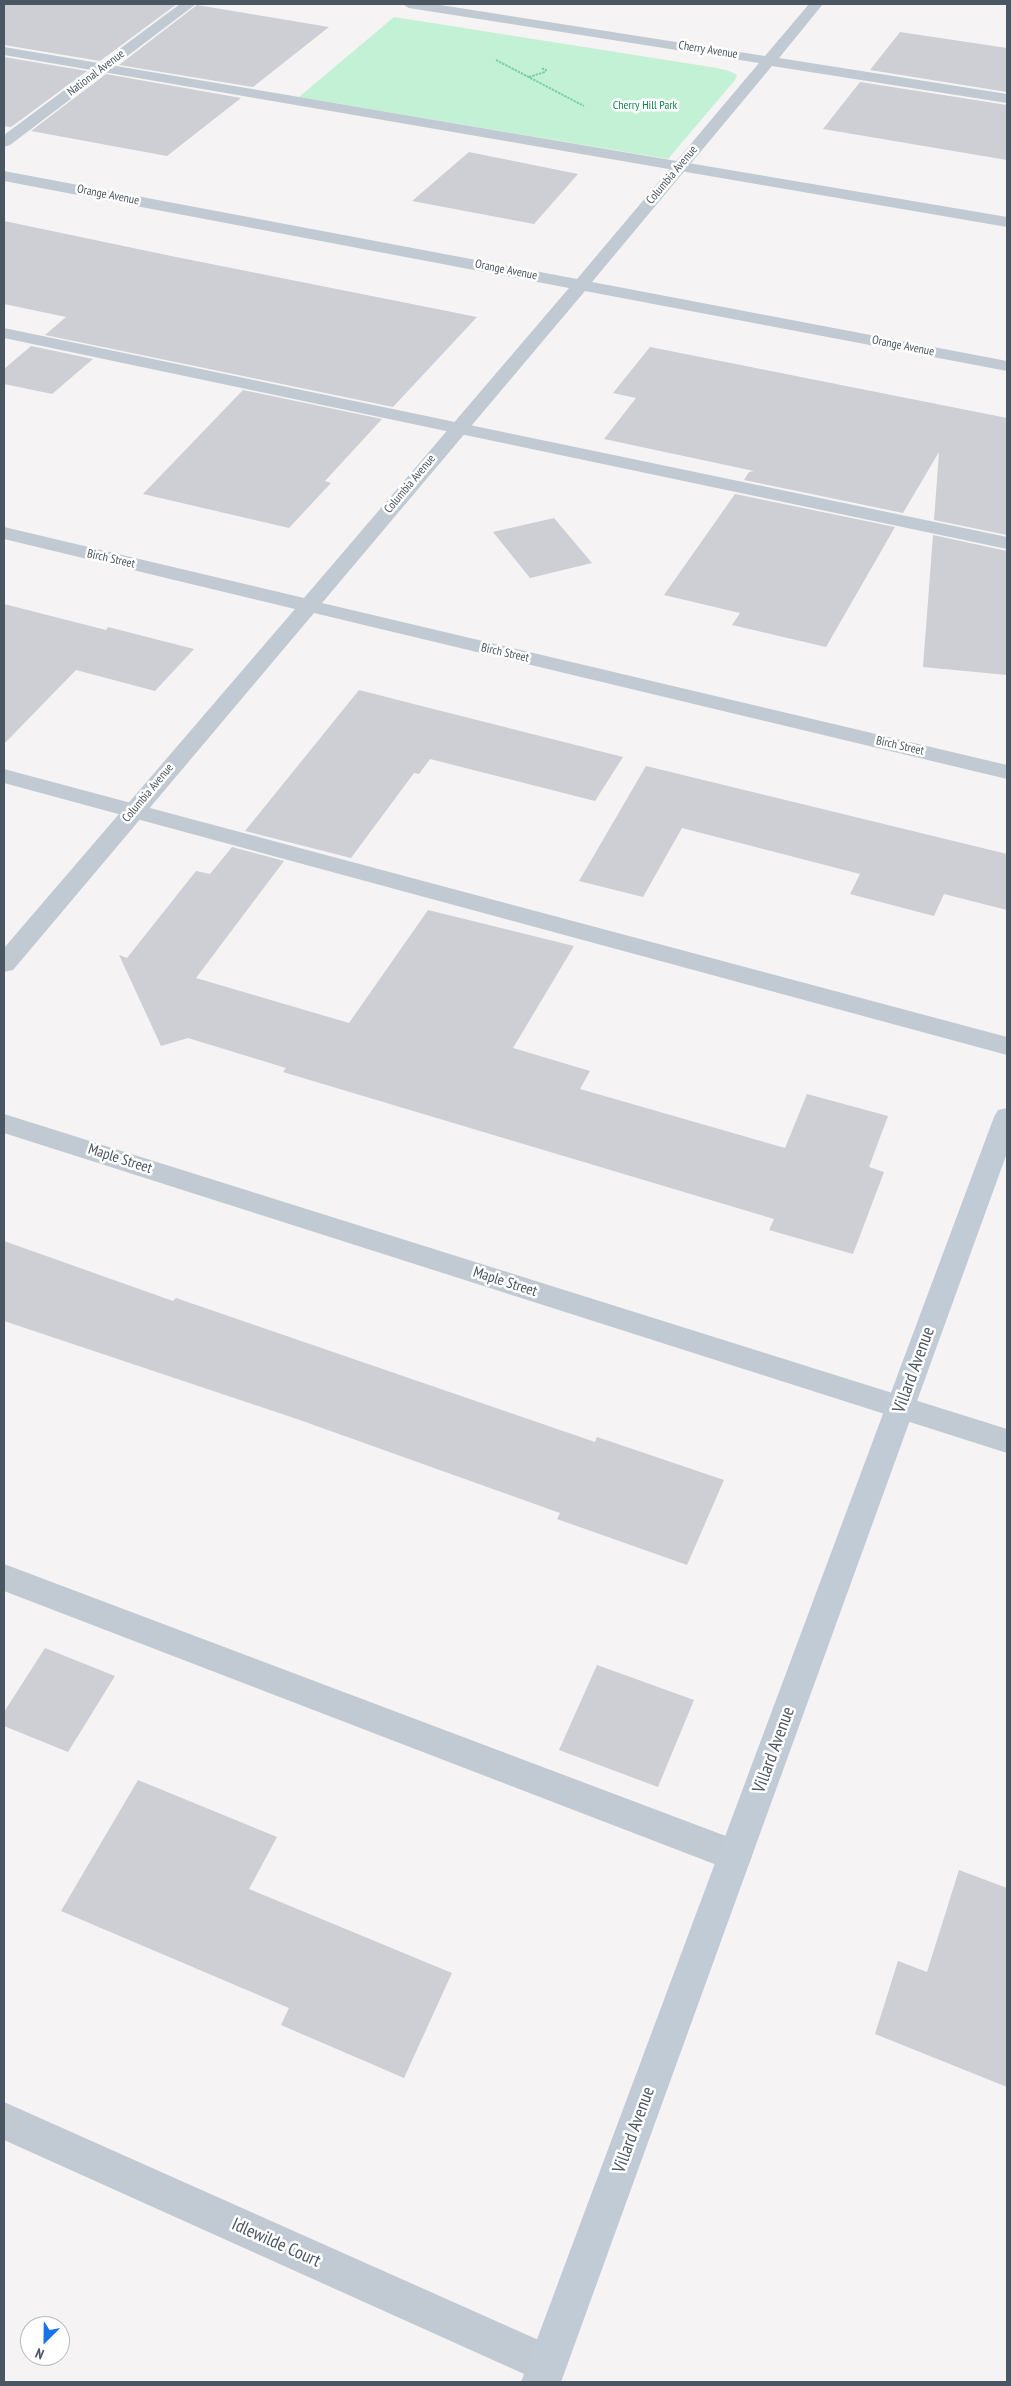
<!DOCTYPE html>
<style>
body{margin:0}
#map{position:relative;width:1011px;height:2386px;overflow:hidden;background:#f5f3f3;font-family:"PT Sans Narrow",sans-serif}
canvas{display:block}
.frame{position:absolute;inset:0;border:5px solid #4a5661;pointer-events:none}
.north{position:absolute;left:20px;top:2316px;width:50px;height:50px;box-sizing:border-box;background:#fff;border:1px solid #b7bbc0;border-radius:50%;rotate:203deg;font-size:14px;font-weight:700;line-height:20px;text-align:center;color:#4a5661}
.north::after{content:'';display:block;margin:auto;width:18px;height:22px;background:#1a73e8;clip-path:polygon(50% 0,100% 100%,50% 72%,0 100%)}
</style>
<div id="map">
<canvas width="1011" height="2386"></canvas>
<div class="frame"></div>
<div class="north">N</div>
</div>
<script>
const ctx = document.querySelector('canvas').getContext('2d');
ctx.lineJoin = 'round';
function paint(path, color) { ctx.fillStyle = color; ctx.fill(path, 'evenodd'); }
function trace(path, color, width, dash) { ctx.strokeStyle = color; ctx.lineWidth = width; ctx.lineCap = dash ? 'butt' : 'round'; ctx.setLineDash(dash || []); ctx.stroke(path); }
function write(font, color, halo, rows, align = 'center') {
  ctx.font = font + ' "PT Sans Narrow",sans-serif'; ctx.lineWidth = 5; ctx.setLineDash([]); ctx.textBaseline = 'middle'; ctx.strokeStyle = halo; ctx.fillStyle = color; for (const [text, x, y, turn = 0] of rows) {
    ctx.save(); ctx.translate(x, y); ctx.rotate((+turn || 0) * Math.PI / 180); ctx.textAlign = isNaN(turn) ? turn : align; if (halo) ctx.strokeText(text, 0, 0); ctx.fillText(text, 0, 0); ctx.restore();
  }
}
paint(new Path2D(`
 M394,17L717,68L729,71L737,75L735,80L668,159L299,97Z`), '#c3f1d5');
paint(new Path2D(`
 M4,4H177L100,61L4,45Z
 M197,5L329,27L253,87L119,65Z
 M900,32L1007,48V92L870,70Z
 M4,57L87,71L11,127L4,126Z
 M106,74L241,98L167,156L31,131Z
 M860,82L1007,105V160L823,129Z
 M469,152L578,174L534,224L412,201Z
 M4,221L176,257L477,317L393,407L45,335L66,317L4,304Z
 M31,346L93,359L52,394L4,384V369Z
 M650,347L1007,418V535L934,520L939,452L903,513L744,480L749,472L754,471L604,439L636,398L613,393Z
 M243,390L382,419L325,481L331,483L289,528L143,494Z
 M735,494L895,527L826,647L732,625L740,613L664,595Z
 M554,518L592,563L530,578L493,532Z
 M933,535L1007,551V675L923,667Z
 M4,604L106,630L108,627L194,649L155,691L76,670L4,744Z
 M359,690L398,700L623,757L595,801L430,759L419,774L414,773L351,858L245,831Z
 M646,766L1007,854V910L944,894L934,916L850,894L860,874L682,828L643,897L579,881Z
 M232,847L284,861L196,978L349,1023L428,910L574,946L513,1048L590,1071L580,1089L785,1148L807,1094L888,1116L869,1167L884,1172L853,1254L769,1230L774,1219L283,1072L286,1068L188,1038L161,1046L119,955L127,958L196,871L210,874Z
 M4,1241L173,1301L176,1298L595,1442L597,1437L724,1480L687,1565L557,1519L560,1513L297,1419L4,1321Z
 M45,1648L115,1676L68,1752L4,1726V1712Z
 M597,1665L694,1700L658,1787L559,1750Z
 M138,1780L277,1837L249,1889L452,1973L404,2078L281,2025L289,2008L61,1911Z
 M959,1870L1007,1888V2087L875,2034L898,1961L927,1972Z`), '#cdcfd5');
trace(new Path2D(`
 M496,60L584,106
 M529,77L545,72L546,70L541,68`), '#7ad0a6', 2, [2.5, 1]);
paint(new Path2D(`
 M4,47L1007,217V227L4,55Z
 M4,328L1007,537V549L4,338Z
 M4,769L1007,1037V1055L4,783Z
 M4,1564L747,1844L752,1856L747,1868L735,1872L4,1591Z`), '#c1cad2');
paint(new Path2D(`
 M180,4H196L10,145L4,147V135Z
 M402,4H434L765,56L809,4H823L779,58L1007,94V103L772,66L592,282L1007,361V371L585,291L322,603L1007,765V779L314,613L13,970L4,972V948L295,609L4,539V527L304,598L569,288L4,181V171L577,279L759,63L409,8Z
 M4,1114L1007,1429V1453L4,1133Z
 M4,2102L561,2350L567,2364L561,2378C550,2383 544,2383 533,2378L4,2140Z`), '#c1cad2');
paint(new Path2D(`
 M1007,1108V1153L561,2382H521L994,1117L998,1110Z`), '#c1cbd6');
write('12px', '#4a5661', '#fff', [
 ["Cherry Avenue",708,50,9],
 ["National Avenue",96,73,-37],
 ["Columbia Avenue",672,175,-50],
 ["Orange Avenue",108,195,11],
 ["Orange Avenue",506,270,11],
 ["Orange Avenue",903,346,11],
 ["Columbia Avenue",410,484,-50],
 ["Birch Street",111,559,13],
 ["Birch Street",505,653,13],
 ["Birch Street",900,746,13],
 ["Columbia Avenue",148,793,-50]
]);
write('12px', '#17864f', '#fff', [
 ["Cherry Hill Park",645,106]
]);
write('15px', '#4a5661', '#fff', [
 ["Maple Street",120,1159,18],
 ["Maple Street",505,1282,18]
]);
write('18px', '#4a5661', '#fff', [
 ["Villard Avenue",914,1370,-70],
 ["Villard Avenue",774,1750,-70],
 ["Villard Avenue",634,2130,-70],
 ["Idlewilde Court",276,2243,24]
]);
</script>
